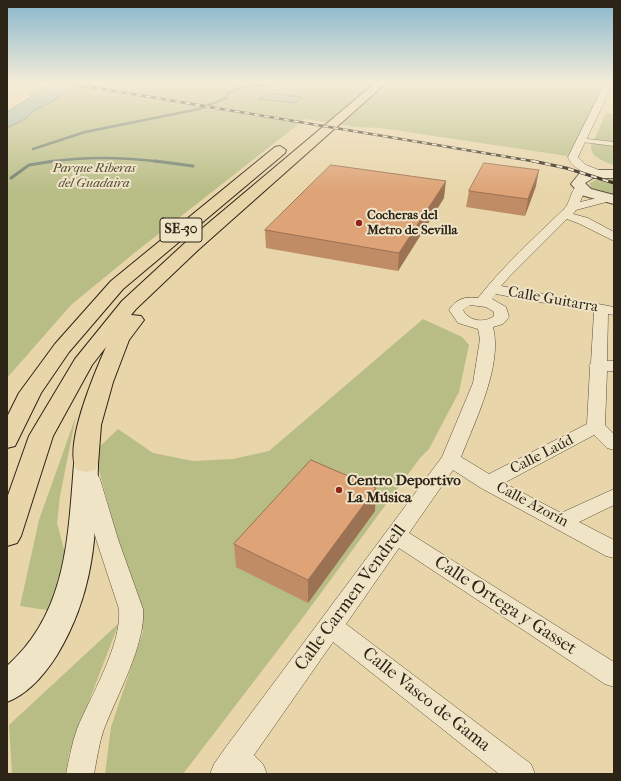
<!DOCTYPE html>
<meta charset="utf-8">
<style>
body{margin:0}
#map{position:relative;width:621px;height:781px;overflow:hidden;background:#e8d5a9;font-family:"IM FELL French Canon",serif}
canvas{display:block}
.frame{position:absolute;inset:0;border:8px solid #2d2418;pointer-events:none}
</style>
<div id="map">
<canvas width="621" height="781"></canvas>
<div class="frame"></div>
</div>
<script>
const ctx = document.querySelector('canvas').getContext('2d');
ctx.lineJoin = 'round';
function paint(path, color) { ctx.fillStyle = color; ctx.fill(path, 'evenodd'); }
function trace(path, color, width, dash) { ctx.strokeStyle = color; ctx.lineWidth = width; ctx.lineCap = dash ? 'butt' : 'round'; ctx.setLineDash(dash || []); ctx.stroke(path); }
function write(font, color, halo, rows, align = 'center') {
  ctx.font = font + ' "IM FELL French Canon",serif'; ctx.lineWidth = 4; ctx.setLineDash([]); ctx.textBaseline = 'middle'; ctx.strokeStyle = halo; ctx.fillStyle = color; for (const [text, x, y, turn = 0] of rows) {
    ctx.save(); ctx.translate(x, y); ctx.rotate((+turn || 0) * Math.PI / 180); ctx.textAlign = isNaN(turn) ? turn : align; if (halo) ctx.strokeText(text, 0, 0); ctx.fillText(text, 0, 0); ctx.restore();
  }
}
paint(new Path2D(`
 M81,83H605L567,156L381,128L356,127L305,119L138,250L71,305L7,378V128L27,118L33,111Z
 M606,113L614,114V142L594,140Z
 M592,142L614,145V165C603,161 587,156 592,142Z
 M606,178L614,179V196L598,192L591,188L590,183L596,180Z
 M423,319L462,337L469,345L459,392L429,449L420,458L304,616L183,774H105L111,727L143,632L94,452L118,429L153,453L193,461L233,459L269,451Z
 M76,416L60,496L57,523L65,553L53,611L20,606L39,520Z
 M119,623L69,753L66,774H12L9,725Z`), '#b8bd86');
const water = new Path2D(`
 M54,83H81L51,102L33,111L27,118L7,128V112L31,97L30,95Z
 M268,93L303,97L295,103L259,99Z`);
paint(water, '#98b9a5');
trace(water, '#6d7d6d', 1);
trace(new Path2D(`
 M33,149L85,132L199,109L226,98L228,93L242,87L279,83
 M48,162C86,156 124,157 162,162`), '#6d7d6d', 2.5);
trace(new Path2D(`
 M155,161L193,166
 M11,178L29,165L54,161`), '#6d7d6d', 3);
const pedestrian = new Path2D(`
 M579,138L614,142V146L582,142H579Z`);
const minor = new Path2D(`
 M605,83H613L578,157L586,165L604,172L605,174L604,176C593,179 571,168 568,157Z
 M580,185L586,188L580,202L606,196L612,199L610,201L576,210L573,214L588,218L614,232V241L580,224L567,219L509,277L501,286L614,307V315L608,314L607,361H614V371H607L605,425L614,434V450L607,448L594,435L504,483L561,513L614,489V505L579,522L614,540V558L606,556L481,488L453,470L409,533L614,662V687L605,684L399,548L346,624L531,764L535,774H499L333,642L254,755L263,764L267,774H210L214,764L226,747L442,457L473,383L480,339L478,329L458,323L449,310C456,299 465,296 478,298C504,265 534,238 564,209C571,203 570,187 580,185ZM496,294L594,312L591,363L589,366L590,368L587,424L489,474L461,457C475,421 503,365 493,327L503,324L509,317L506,307L492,299ZM470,305L486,307L494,312V316C485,323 469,322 463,310Z
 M90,472L97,474L100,479L118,539L143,609C146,644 117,695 104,729C99,743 97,759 94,774H66C69,759 72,743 77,729C91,695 122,645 119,609L96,539L80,479L83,474Z`);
const tertiary = new Path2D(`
 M593,170H614V178H593L585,183L591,189L614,195V204L581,195L571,184L579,174Z`);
const secondary = new Path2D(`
 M86,456L95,458L98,464C96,535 95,592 57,655C45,674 28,694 7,702V666C67,613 68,538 74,464L77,458Z`);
const motorway = new Path2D(`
 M375,83H386L198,250L136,309L131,315L141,316L144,320L129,340L113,382L101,425L98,464L95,470L86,472L77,470C63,447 95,372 106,347L92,365L53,436L21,536L17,543L7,546V498L29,436L75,359L122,301L186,242Z
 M280,146L286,150L285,153L123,289L69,352L41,393L15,446L7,448V417L19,393L55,344L111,281L275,147Z`);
trace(pedestrian, '#5c503c', 1);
trace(minor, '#5c503c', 1);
trace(tertiary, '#5c503c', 2);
trace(secondary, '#2d2418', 2);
trace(motorway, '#2d2418', 2);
paint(pedestrian, '#f0e4c7');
paint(minor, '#f0e4c7');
paint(tertiary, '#f0e4c7');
paint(secondary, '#f0e4c7');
paint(motorway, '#e8d5a9');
const railFar1 = new Path2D(`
 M67,83L538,162`);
const rail = new Path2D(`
 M533,161L566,168L614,183`);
trace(railFar1, '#2d2418', 2.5);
trace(rail, '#2d2418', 3);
trace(railFar1, '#f0e4c7', 1.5, [5]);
trace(rail, '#f0e4c7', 2, [6]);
paint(new Path2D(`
 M536,186L525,216L466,207L469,191Z
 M444,198L398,271L266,248L265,230Z
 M375,511L308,603L236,567L234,544Z`), '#bf8c65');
paint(new Path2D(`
 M539,170L536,186L525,216L528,199Z
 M446,181L444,198L398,271L399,253Z
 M376,488L375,511L308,603V580Z`), '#9b7253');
const building = new Path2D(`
 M484,163L539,170L528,199L469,191Z
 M331,165L446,181L399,253L265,230Z
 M311,460L376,488L308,580L234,544Z`);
paint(building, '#dea376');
trace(building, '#9b7253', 1);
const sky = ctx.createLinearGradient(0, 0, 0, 192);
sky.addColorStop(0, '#88b6cd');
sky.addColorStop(0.43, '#f5ecd8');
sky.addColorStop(1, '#f5ecd800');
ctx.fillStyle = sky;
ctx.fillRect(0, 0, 621, 192);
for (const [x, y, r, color] of [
 [359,223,4,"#8f2418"],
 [339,490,4,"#8f2418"]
]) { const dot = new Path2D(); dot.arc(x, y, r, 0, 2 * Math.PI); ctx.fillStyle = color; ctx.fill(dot); trace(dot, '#f0e4c7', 1.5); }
write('italic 13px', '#504a34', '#f0e4c7', [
 ["Parque Riberas",94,169],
 ["del Guadaira",94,184]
]);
write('bold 13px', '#2d2418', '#f0e4c7', [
 ["Cocheras del",367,216],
 ["Metro de Sevilla",367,231]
], 'left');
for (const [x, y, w] of [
 [181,230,42]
]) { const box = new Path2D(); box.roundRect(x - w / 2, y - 12, w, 24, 3); ctx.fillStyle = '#f0e4c7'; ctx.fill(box); trace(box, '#2d2418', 1); }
write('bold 14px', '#2d2418', null, [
 ["SE-30",181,230]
]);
write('15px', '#2d2418', '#f0e4c7', [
 ["Calle Guitarra",553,300,10],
 ["Calle Laúd",542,455,-27],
 ["Calle Azorín",532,505,28]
]);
write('bold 15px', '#2d2418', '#f0e4c7', [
 ["Centro Deportivo",347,481],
 ["La Música",347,498]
], 'left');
write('18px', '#2d2418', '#f0e4c7', [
 ["Calle Carmen Vendrell",351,598,-54],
 ["Calle Ortega y Gasset",505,606,33],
 ["Calle Vasco de Gama",426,700,38]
]);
</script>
